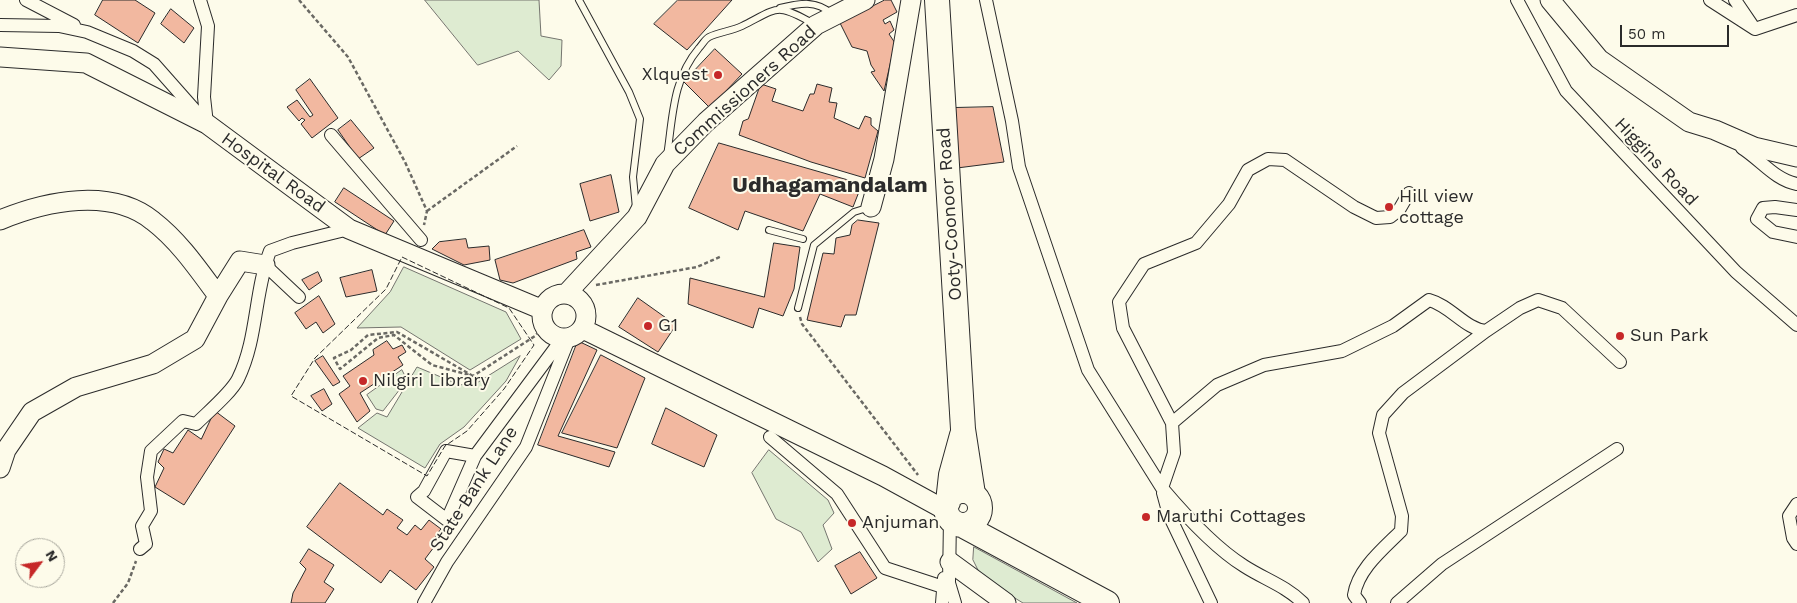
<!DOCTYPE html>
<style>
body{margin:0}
#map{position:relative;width:1797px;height:603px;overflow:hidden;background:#fdfbea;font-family:"Work Sans",sans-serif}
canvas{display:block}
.north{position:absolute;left:15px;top:538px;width:50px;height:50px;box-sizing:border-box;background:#fdfbea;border:1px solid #a9a89e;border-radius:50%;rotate:59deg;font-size:14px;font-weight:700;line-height:20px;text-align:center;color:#2b2b2b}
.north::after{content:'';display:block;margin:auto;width:18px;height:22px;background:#c62828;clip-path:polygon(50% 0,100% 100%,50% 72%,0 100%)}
.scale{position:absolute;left:1620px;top:25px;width:109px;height:22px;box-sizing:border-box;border:2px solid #2b2b2b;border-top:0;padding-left:6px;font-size:15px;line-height:18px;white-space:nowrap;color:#2b2b2b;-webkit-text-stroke:4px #fdfbea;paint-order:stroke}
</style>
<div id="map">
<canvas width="1797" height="603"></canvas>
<div class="north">N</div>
<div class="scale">50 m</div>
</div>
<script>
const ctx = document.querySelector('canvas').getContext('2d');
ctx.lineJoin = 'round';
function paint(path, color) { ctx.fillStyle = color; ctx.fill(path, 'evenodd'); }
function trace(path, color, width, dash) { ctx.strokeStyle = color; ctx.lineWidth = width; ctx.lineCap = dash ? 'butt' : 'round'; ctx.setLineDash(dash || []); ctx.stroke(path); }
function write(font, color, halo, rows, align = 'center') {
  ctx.font = font + ' "Work Sans",sans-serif'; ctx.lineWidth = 4; ctx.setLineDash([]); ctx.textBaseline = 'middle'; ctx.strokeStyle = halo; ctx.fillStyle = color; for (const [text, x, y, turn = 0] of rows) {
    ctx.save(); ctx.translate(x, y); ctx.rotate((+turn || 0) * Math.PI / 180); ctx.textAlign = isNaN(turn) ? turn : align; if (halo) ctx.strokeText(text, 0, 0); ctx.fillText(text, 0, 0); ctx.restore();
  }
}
const green = new Path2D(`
 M425,0H539L541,36L562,40L561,66L549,80L518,51L478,65Z
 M404,267L506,312L521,339L470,370L401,327L357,328L390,292Z
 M520,356L506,381L464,427L440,444L425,468L358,428L377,413L387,417L417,367L460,385L478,382Z
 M402,370L407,380L383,411L376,409L367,395Z
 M769,450L828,500L834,513L823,525L832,549L818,562L801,532L776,519L752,473Z
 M974,547L1077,603H1023L982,578L973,560Z`);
paint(green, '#deebd1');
trace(green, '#74746e', 1);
const building = new Path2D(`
 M103,0H135L155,13L138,43L95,15Z
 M678,0H732L687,50L654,24Z
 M885,0H891L897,12L883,20L885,24L890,21L894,30L889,34L895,43L884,91L871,72L875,71L871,65L867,51L852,47L840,23Z
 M171,9L194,28L184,43L161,24Z
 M715,49L742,74L710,108L684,82Z
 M310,79L338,118L312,138L301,124L305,120L302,118L299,121L287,107L297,100L310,117L313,115L296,90Z
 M761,84L776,89L772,101L803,111L810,94H814L817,84L832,88L829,102L837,103L834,118L859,129L865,116L871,118V125L878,131L865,178L811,162L739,135L743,121L748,119Z
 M993,107L1004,162L957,168L952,108Z
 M351,120L374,148L358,159L338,130Z
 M719,143L862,184L853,207L820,194L803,231L745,211L738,230L689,208Z
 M611,175L619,212L590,221L580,184Z
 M344,188L394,221L385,235L335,202Z
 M858,220L879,223L856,315H845L841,327L807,320L823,253L834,254L836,238L850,235L852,225Z
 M584,230L591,247L576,252L577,259L513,283L500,280L495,260Z
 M466,239L468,248L489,246L490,260L464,265L432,249L439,242Z
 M774,243L800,247L794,289L783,316L759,308L753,328L688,304L690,278L764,297Z
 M372,270L377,291L346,297L340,278Z
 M318,272L322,281L309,290L302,280Z
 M319,296L335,324L323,333L316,322L306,329L295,313Z
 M638,298L676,325L658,352L619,327Z
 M387,341L393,349L402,345L406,352L398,357L403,365L360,393L370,411L357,422L339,394L350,386L343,376L374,355L373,350Z
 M578,341L597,350L558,436L615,452L609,467L538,445Z
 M601,355L645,378L617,448L562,433Z
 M323,356L340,382L333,386L315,361Z
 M324,389L332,404L322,411L311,396Z
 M666,408L717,435L704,467L652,444Z
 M215,411L235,426L184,505L155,487L164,468L158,462L164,449L173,453L188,430L201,439Z
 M340,483L383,515L387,509L403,520L397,528L407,535L415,525L421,530L429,520L441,529L430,544L434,547L425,559L434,567L416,590L390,570L381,583L307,527Z
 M309,549L334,565L324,582L334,589L325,603H291L293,593L306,569L300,563Z
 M860,552L877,578L851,594L835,566Z`);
paint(building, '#f2b8a0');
trace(building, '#2b2b2b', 1);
const lane = new Path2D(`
 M579,0L629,92L640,119L633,177L636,208
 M780,8C801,3 816,0 832,14
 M667,156C673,117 672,80 699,48C702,45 705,39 709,37C719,32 732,31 742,26C778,8 776,2 814,24
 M769,230L803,239
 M798,308L814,245L854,212L870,207`);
const street = new Path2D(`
 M26,0L74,25
 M986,0L1012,121L1019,167L1088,370L1162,488L1174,453L1172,423L1123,328L1119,302L1144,264L1196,243L1229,204L1248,170L1268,159L1285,160L1354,207L1376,218L1390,217L1399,210L1409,193
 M1517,0L1566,91L1736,272L1797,325
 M1710,0L1755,29L1797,15
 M1735,0L1752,25
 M0,25L59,26L87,32L133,51L154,64L207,124L204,97L208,26L200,0
 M331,135L421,240
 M1742,148C1761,160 1775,180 1797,184
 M1797,210L1775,207L1763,208L1757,219L1773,232L1797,237
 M265,265L299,297
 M1172,423L1217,385L1264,365L1342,351L1393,326L1429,300C1451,306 1465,329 1486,331L1520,308L1538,300L1562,308L1620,362
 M770,437L837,494L885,568L943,587
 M475,456L446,451L424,491L417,497L447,520L475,456L562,339
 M1162,488C1184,514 1215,548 1244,566C1264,579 1286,586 1303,603
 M1163,493L1169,515L1211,603
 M1797,504L1789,516L1793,538L1797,544
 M950,518L949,583L955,603
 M140,549L146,544L142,526L151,511L147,477L151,451L183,421L196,424C208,412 231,393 238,379C258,338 254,293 270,251L292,243L349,229
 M424,603L447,562L526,447L570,336
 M942,603L944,578
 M1360,603L1354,595C1358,569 1383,549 1401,531L1402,516L1379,433L1383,415L1403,393L1486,331
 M1397,603L1442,564L1617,449`);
const secondary = new Path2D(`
 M1550,0L1599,59L1689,122L1715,130L1754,147L1797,157
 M0,57L86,63L207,124L349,229L543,310
 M871,207L884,159L911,0
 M0,220C46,201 111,187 153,221C179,241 198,269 218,296
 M566,294L637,217L665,164L706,122L816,25L865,0
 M542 316a22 22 0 1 1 44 0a22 22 0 1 1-44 0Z
 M583,329L883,476L947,511
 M0,468L6,450L32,412L76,387L153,364L195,339L218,296L240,261L265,265
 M950,562L1006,603`);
const highway = new Path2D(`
 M937,0L963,429L973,494
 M946 508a17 17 0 1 1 34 0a17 17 0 1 1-34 0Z
 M948,502L951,475L962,435
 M962,525L1107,603`);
trace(lane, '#2b2b2b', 8);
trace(street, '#2b2b2b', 14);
trace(secondary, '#2b2b2b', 21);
trace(highway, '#2b2b2b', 26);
trace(new Path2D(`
 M299,0L348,57L405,162L427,211L424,225
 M427,211L517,146
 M596,285L697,267L722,256
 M800,317L802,324L918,475
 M473,376L397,332L368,335L351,350L334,358L340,369L378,338L394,335L432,365L473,376L535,336L544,326
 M113,603L128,583L136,561`), '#6a6964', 2.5, [4, 2.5]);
trace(lane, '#fdfbea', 6);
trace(street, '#fdfbea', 12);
trace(secondary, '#fdfbea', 19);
trace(highway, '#fdfbea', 24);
trace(new Path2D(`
 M402,257L509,308L534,345L504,389L467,431L445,446L427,476L291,396L315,358L386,289Z`), '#2b2b2b', 1, [6, 2.5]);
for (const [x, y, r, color] of [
 [718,75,5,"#c62828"],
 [1389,207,5,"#c62828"],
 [648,326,5,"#c62828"],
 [1620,336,5,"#c62828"],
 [363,381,5,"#c62828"],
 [1146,517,5,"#c62828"],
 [852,523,5,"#c62828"]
]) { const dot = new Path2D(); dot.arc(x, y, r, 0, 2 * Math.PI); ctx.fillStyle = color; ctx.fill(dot); trace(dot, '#fdfbea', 2); }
write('18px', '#2b2b2b', '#fdfbea', [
 ["Xlquest",708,75,"right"],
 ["Hill view",1399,197],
 ["cottage",1399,218],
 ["G1",658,326],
 ["Sun Park",1630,336],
 ["Nilgiri Library",373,381],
 ["Maruthi Cottages",1156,517],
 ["Anjuman",862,523]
], 'left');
write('18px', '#2b2b2b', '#fdfbea', [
 ["Commissioners Road",745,91,-42],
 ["Higgins Road",1656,162,47],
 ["Hospital Road",273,173,36],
 ["Ooty-Coonoor Road",950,214,-94],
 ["State Bank Lane",474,489,-57]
]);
write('bold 22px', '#2b2b2b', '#fdfbea', [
 ["Udhagamandalam",830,186]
]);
</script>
